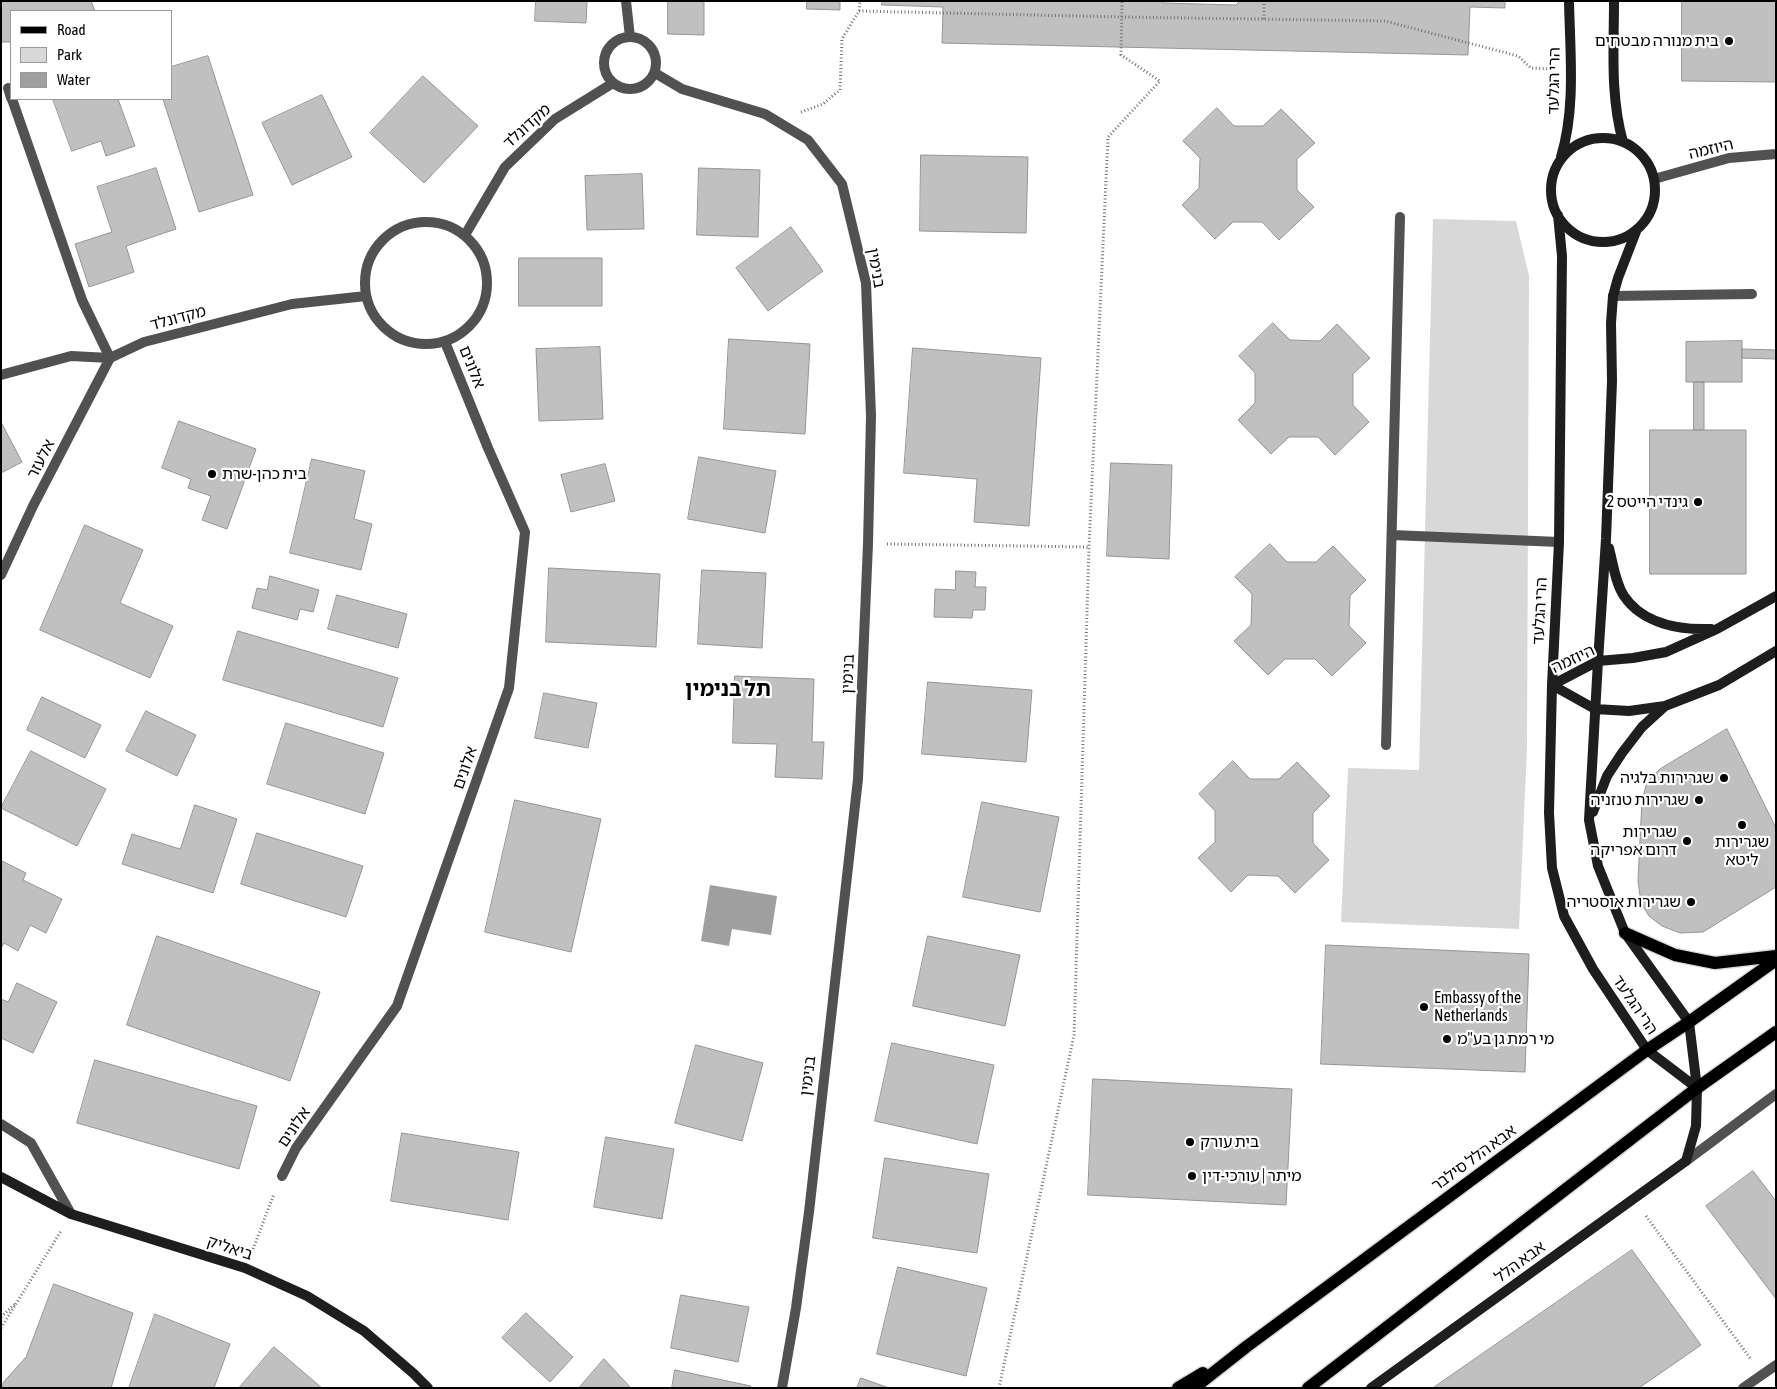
<!DOCTYPE html>
<meta charset="utf-8">
<style>
body{margin:0}
#map{position:relative;width:1777px;height:1389px;overflow:hidden;background:#fff;font-family:"Asap Condensed",sans-serif}
canvas{display:block}
.frame{position:absolute;inset:0;border:2px solid #000;pointer-events:none}
.legend{position:absolute;left:10px;top:10px;width:162px;height:90px;box-sizing:border-box;background:#fff;border:1px solid #999;margin:0;padding:6px 9px;list-style:none;font-size:15px;color:#000}
.legend li{display:flex;align-items:center;gap:10px;height:25px}
.legend b{width:25px;border:1px solid #999}
</style>
<div id="map">
<canvas width="1777" height="1389"></canvas>
<div class="frame"></div>
<ul class="legend">
<li><b style="height:6px;background:#000"></b>Road</li>
<li><b style="height:14px;background:#d8d8d8"></b>Park</li>
<li><b style="height:14px;background:#9f9f9f"></b>Water</li>
</ul>
</div>
<script>
const ctx = document.querySelector('canvas').getContext('2d');
ctx.lineJoin = 'round';
function paint(path, color) { ctx.fillStyle = color; ctx.fill(path, 'evenodd'); }
function trace(path, color, width, dash) { ctx.strokeStyle = color; ctx.lineWidth = width; ctx.lineCap = dash ? 'butt' : 'round'; ctx.setLineDash(dash || []); ctx.stroke(path); }
function write(font, color, halo, rows, align = 'center') {
  ctx.font = font + ' "Asap Condensed","Noto Sans Hebrew",sans-serif'; ctx.lineWidth = 4.5; ctx.setLineDash([]); ctx.textBaseline = 'middle'; ctx.strokeStyle = halo; ctx.fillStyle = color; for (const [text, x, y, turn = 0] of rows) {
    ctx.save(); ctx.translate(x, y); ctx.rotate((+turn || 0) * Math.PI / 180); ctx.textAlign = isNaN(turn) ? turn : align; if (halo) ctx.strokeText(text, 0, 0); ctx.fillText(text, 0, 0); ctx.restore();
  }
}
paint(new Path2D(`
 M1433,219L1516,221L1529,276L1527,747L1519,929L1341,922L1348,768L1419,770Z`), '#d8d8d8');
paint(new Path2D(`
 M710,885L777,896L771,935L732,929L729,946L701,941Z`), '#9f9f9f');
const building = new Path2D(`
 M1,1H91L95,11H11V42H1Z
 M536,1H587L586,23L535,21Z
 M668,1H704V35L668,34Z
 M807,1H840V10L807,9Z
 M882,1H1161L1163,3L1236,5L1240,1H1505V8L1470,7L1468,55L942,43L943,7L882,5Z
 M1682,1H1776V82L1682,81Z
 M208,56L253,195L199,212L163,99H171V67Z
 M423,76L478,126L424,183L370,133Z
 M322,95L352,157L292,185L262,123Z
 M53,99H118L135,146L106,156L101,141L72,151Z
 M1217,108L1234,126H1263L1281,109L1315,143L1297,159V190L1314,207L1279,240L1262,222H1233L1215,239L1182,205L1199,188L1200,158L1183,141Z
 M921,155L1028,157L1026,233L920,231Z
 M156,168L176,229L126,246L134,272L89,287L75,244L112,232L97,187Z
 M699,168L760,170L758,237L697,235Z
 M642,174L644,229L587,230L585,176Z
 M791,227L823,271L768,311L736,268Z
 M519,258H602V306H519Z
 M1273,323L1290,340L1320,341L1337,324L1370,358L1353,374V405L1369,422L1335,455L1318,437H1289L1271,454L1238,420L1255,403V373L1239,356Z
 M729,339L810,344L805,434L724,429Z
 M1742,341V382H1686V342Z
 M600,347L603,419L539,421L536,349Z
 M913,348L1041,358L1029,526L974,522L977,479L904,473Z
 M1742,349L1776,350V359L1742,358Z
 M1694,382H1704V430H1694Z
 M179,421L256,449L227,529L202,520L211,496L188,488L191,479L162,468Z
 M1,422L22,462L1,473Z
 M1650,430H1746V574H1650Z
 M699,457L776,471L765,533L688,519Z
 M312,459L365,471L354,519L372,524L361,570L290,553Z
 M1111,463L1172,465L1169,559L1107,556Z
 M605,464L615,501L571,512L561,475Z
 M85,525L143,550L120,603L173,626L150,678L40,630Z
 M1270,544L1287,562H1316L1333,546L1366,580L1350,596L1349,626L1366,643L1332,676L1315,659H1285L1268,675L1234,641L1251,625L1252,594L1235,577Z
 M549,568L660,574L656,647L546,642Z
 M702,570L766,573L762,648L698,644Z
 M956,571L976,572L975,587H986L985,610H973L972,618L934,617L935,589L955,590Z
 M270,576L319,590L313,612L300,609L297,620L252,608L257,588L267,590Z
 M337,595L407,614L398,648L328,629Z
 M238,631L398,678L383,727L223,680Z
 M735,676L814,679L812,742H824L822,779L775,777L777,744L733,743Z
 M928,682L1032,690L1026,762L922,754Z
 M544,693L597,703L588,748L535,738Z
 M42,697L101,725L85,758L27,730Z
 M146,711L196,735L177,776L126,751Z
 M286,723L384,753L365,814L267,784Z
 M1727,729L1776,828V887L1703,932L1680,933L1662,926L1649,916L1641,903L1638,881L1642,800L1647,782L1660,769Z
 M31,751L106,789L77,846L1,808Z
 M1233,761L1250,779H1279L1297,762L1330,796L1313,813V843L1329,860L1295,893L1278,876L1248,875L1231,892L1198,858L1215,842V811L1199,794Z
 M515,800L601,819L571,952L485,932Z
 M982,802L1059,817L1040,912L963,897Z
 M195,805L237,819L213,893L122,864L132,834L180,849Z
 M257,833L363,866L346,917L241,884Z
 M2,861L26,873L23,880L62,899L46,933L30,925L18,951L4,943L1,948Z
 M157,936L320,992L290,1081L127,1025Z
 M928,936L1020,955L1005,1026L913,1006Z
 M1326,945L1529,954L1525,1072L1321,1064Z
 M17,983L57,1002L33,1053L1,1038V999L8,1002Z
 M892,1043L994,1065L977,1144L875,1121Z
 M696,1045L763,1063L742,1141L675,1123Z
 M95,1060L257,1106L239,1169L77,1123Z
 M1093,1079L1292,1089L1286,1205L1088,1195Z
 M402,1133L519,1152L508,1220L391,1201Z
 M606,1137L674,1149L662,1219L594,1207Z
 M885,1158L989,1174L977,1253L873,1238Z
 M1753,1171L1776,1201V1299L1706,1206Z
 M1632,1250L1701,1345L1639,1388H1433Z
 M898,1267L987,1288L966,1376L877,1354Z
 M54,1284L133,1313L111,1388H1V1385L26,1357Z
 M681,1295L749,1307L738,1362L671,1348Z
 M526,1313L573,1357L550,1382L502,1338Z
 M155,1314L230,1344L214,1388H129Z
 M274,1347L322,1388H239Z
 M604,1359L631,1388H579Z
 M675,1370L751,1386L750,1388H672Z
 M861,1378L889,1388H857Z`);
paint(building, '#c0c0c0');
trace(building, '#959595', 1);
const primary = new Path2D(`
 M1625,933L1675,955L1715,963L1776,956
 M1178,1388L1203,1373
 M1194,1388L1246,1347L1647,1050L1689,1022L1776,960
 M1308,1388L1697,1088L1776,1032`);
trace(primary, '#dbdbdb', 15);
trace(new Path2D(`
 M859,11L1122,17L1385,21L1518,56L1531,68L1552,69
 M1264,19V1
 M801,112L823,104L840,90L842,39L859,11L860,1
 M887,544L1089,547
 M1646,1216L1750,1358
 M253,1249L274,1194
 M1,1317L15,1304
 M1,1328L61,1231
 M999,1388L1074,1035L1089,547L1108,137L1160,81L1121,55L1122,1`), '#737373', 3, [1, 2.5]);
trace(new Path2D(`
 M8,88L11,98
 M12,99L82,300L110,358
 M1613,296L1752,294
 M1392,535L1559,542
 M1386,745L1400,217
 M1,1124L31,1143L71,1214`), '#515151', 10);
trace(new Path2D(`
 M626,1L630,37
 M604 63a26 26 0 1 1 52 0a26 26 0 1 1-52 0Z
 M655,73L682,89L765,114L808,140L842,184L866,283L871,416L868,544L858,779L809,1212L796,1308L782,1388
 M1654,179L1729,158L1776,154
 M365 283a61 61 0 1 1 122 0a61 61 0 1 1-122 0Z
 M465,235L505,167L555,119L613,83
 M1,375L71,356L110,358L144,342L292,304L366,296
 M1,575L33,506L110,358
 M1686,1161L1776,1094
 M282,1176L296,1148L397,1006L509,688L525,532L488,448L445,342
 M1743,1388L1776,1365`), '#515151', 10);
trace(new Path2D(`
 M1614,1C1614,48 1610,96 1623,142
 M1551 190a52 52 0 1 1 104 0a52 52 0 1 1-104 0Z
 M1561,157C1576,108 1570,52 1569,1
 M1558,215L1562,256L1559,542L1552,685L1549,813L1552,868L1564,916L1593,969L1647,1050L1697,1088
 M1609,548C1613,563 1615,582 1624,596C1643,624 1680,630 1711,629
 M1552,685L1598,661L1633,658L1666,652L1717,629L1776,596
 M1552,685L1595,709L1629,711L1665,706L1719,685L1776,651
 M1593,812L1607,776L1622,753L1642,727L1665,706
 M1,1177L71,1214L245,1268L307,1296L364,1331L413,1373L428,1388
 M1371,1388L1686,1161L1696,1126L1697,1088L1689,1022L1625,933L1598,866L1589,820L1598,661L1606,539L1612,381L1611,323L1613,296L1618,278L1637,229`), '#1e1e1e', 10);
trace(primary, '#000', 12);
for (const [x, y, r, color] of [
 [1729,41,5,"#000"],
 [212,474,5,"#000"],
 [1698,502,5,"#000"],
 [1724,778,5,"#000"],
 [1699,800,5,"#000"],
 [1742,825,5,"#000"],
 [1687,841,5,"#000"],
 [1691,902,5,"#000"],
 [1424,1007,5,"#000"],
 [1447,1039,5,"#000"],
 [1190,1142,5,"#000"],
 [1192,1176,5,"#000"]
]) { const dot = new Path2D(); dot.arc(x, y, r, 0, 2 * Math.PI); ctx.fillStyle = color; ctx.fill(dot); trace(dot, '#fff', 2); }
write('16px', '#000', '#fff', [
 ["בית מנורה מבטחים",1719,41],
 ["בית כהן-שרת",222,474,"left"],
 ["גינדי הייטס 2",1688,502],
 ["שגרירות בלגיה",1714,778],
 ["שגרירות טנזניה",1689,800],
 ["שגרירות",1677,832],
 ["דרום אפריקה",1677,850],
 ["שגרירות",1742,842,"center"],
 ["ליטא",1742,860,"center"],
 ["שגרירות אוסטריה",1681,902],
 ["Embassy of the",1434,998,"left"],
 ["Netherlands",1434,1016,"left"],
 ["מי רמת גן בע\"מ",1457,1039,"left"],
 ["בית עורק",1200,1142,"left"],
 ["מיתר | עורכי-דין",1202,1176,"left"]
], 'right');
write('16px', '#000', '#fff', [
 ["הרי הגלעד",1554,81,-89],
 ["מקדונלד",527,126,-42],
 ["היוזמה",1711,149,-13],
 ["בנימין",876,268,80],
 ["מקדונלד",178,318,-15],
 ["אלונים",472,367,68],
 ["אלעזר",41,459,-63],
 ["הרי הגלעד",1540,611,-87],
 ["היוזמה",1573,659,-25],
 ["בנימין",848,674,-88],
 ["אלונים",465,768,-71],
 ["הרי הגלעד",1635,1005,56],
 ["בנימין",808,1076,-83],
 ["אלונים",294,1127,-56],
 ["אבא הלל סילבר",1474,1158,-36],
 ["ביאליק",230,1248,18],
 ["אבא הלל",1520,1262,-36]
]);
write('bold 21px', '#000', '#fff', [
 ["תל בנימין",728,689]
]);
</script>
